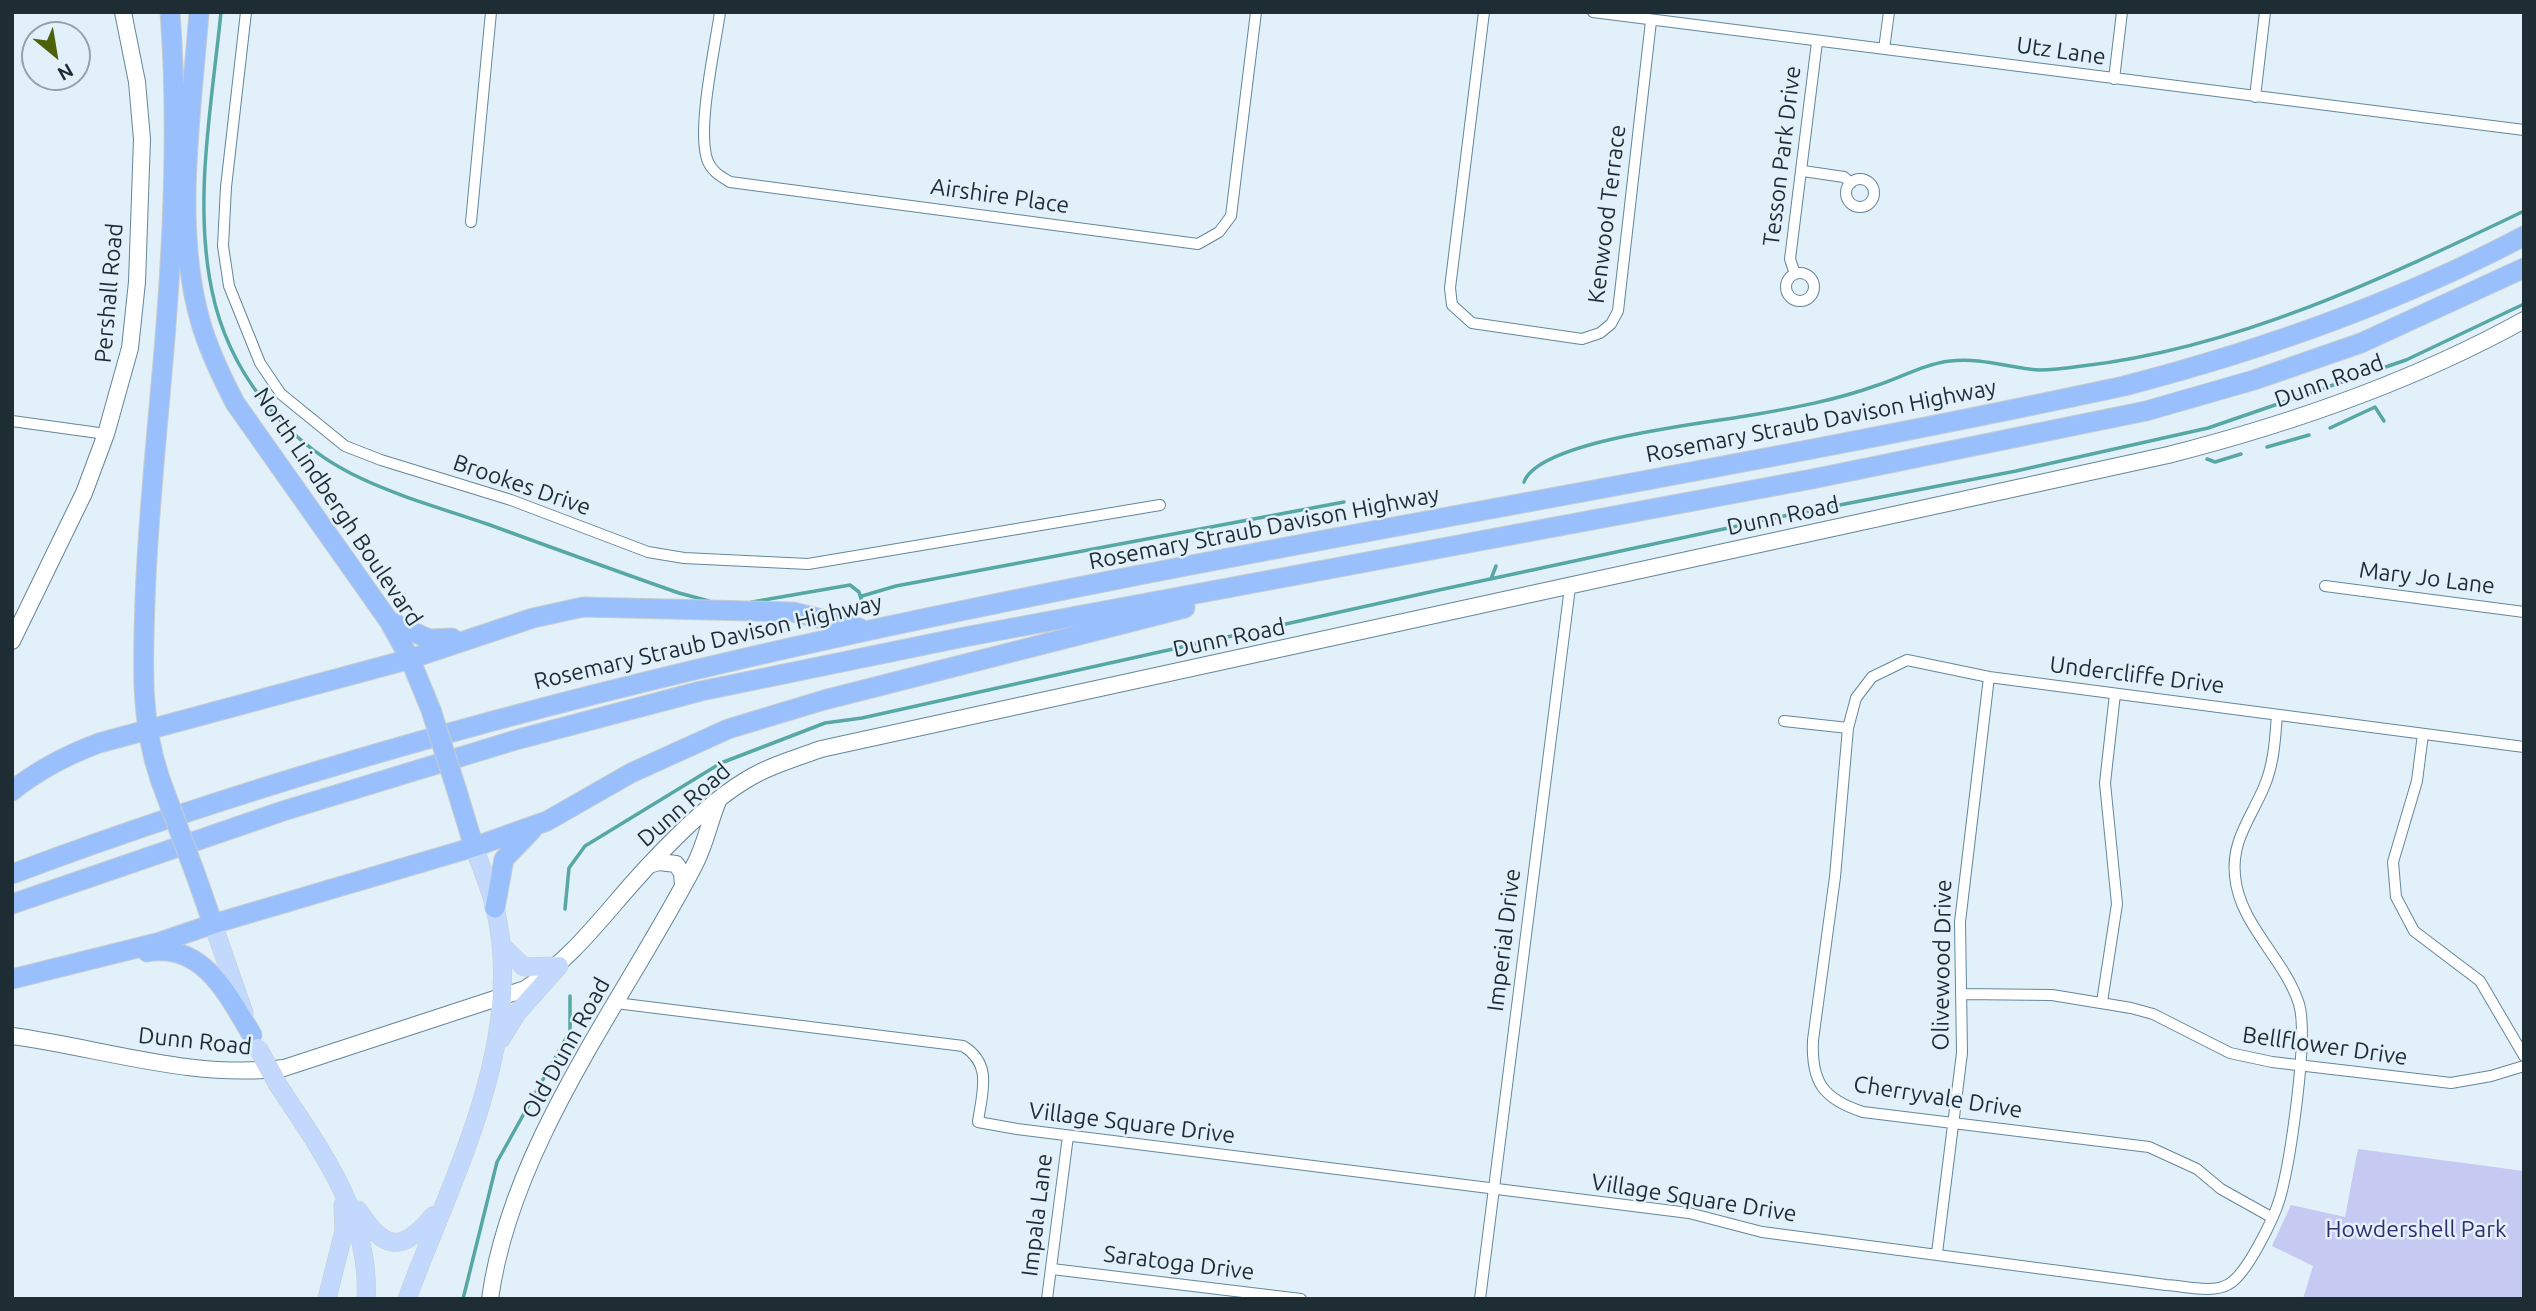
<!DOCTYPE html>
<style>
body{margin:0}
#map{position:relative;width:2536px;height:1311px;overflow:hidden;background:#e2f0fa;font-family:Ubuntu,sans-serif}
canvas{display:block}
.frame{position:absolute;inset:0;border:14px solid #1e2c34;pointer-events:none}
.north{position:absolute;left:21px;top:21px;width:70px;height:70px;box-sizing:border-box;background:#e2f0fa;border:2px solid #94a2ab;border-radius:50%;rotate:150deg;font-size:19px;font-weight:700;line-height:28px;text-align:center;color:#1e2c34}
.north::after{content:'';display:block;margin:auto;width:24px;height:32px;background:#4d610a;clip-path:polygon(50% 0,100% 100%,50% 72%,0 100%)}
</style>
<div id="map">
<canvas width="2536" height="1311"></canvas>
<div class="frame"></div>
<div class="north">N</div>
</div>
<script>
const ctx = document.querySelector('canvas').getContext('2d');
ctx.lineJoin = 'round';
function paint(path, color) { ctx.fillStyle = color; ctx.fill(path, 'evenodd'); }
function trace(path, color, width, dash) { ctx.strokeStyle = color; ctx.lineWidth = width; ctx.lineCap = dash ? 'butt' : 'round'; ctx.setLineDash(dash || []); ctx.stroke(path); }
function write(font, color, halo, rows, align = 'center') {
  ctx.font = font + ' Ubuntu,sans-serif'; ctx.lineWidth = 5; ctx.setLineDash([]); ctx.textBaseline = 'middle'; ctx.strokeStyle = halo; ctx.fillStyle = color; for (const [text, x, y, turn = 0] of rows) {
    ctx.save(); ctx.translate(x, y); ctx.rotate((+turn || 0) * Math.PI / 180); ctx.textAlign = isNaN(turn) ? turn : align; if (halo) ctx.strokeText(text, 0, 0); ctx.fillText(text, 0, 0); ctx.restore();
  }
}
paint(new Path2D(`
 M2358,1149L2524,1171V1299H2303L2313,1266L2272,1246L2291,1205L2345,1217Z`), '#c6c9f2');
trace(new Path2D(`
 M221,12C212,103 193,201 212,291C228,369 281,438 352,474C396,496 444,509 490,525C553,548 616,571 679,593L709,601
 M2330,428L2375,407L2384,421
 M2267,447L2309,435
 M2207,459L2215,462L2241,454
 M1524,482C1539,440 1708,423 1752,415C1793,408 1836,400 1875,386C1900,378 1924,364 1950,361C1981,357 2009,368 2039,370C2053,370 2068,368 2082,366C2238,348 2384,278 2524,211
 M1491,579L1496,566
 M862,596L896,586L1344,502
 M752,602L850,585L859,592L862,602
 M565,909L569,868L585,846L721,763L825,723L862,718L1439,590L1798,513L2016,471L2208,428L2406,360L2524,304
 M463,1299L497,1162L570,1031V996`), '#57a8a4', 3.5);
const street = new Path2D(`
 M246,12L226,187L223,246L229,286L260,363L281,394L345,446L381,460L511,500L648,552L684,558L808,564L1160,505
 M720,12C715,48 697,127 707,159C711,171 720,176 730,182L1198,244L1219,232L1231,216L1256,12
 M1484,12L1450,288L1452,305L1472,323L1582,339L1600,333L1611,324L1618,311L1651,21
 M1593,12L2524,130
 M1884,49L1889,12
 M2114,79L2122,12
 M2255,97L2265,12
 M1803,171L1844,177L1851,183
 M1846 193a14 14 0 1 1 28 0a14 14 0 1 1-28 0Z
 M471,222L491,12
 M1786 287a14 14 0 1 1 28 0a14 14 0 1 1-28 0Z
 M1795,274L1790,259L1817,42
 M12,421L106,434
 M2325,586L2524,612
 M1784,721L1848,728
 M2423,734L2417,781L2393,862L2396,897L2414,931L2480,981L2524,1056
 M1962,994L2052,995L2131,1008L2153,1014L2230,1053L2272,1062L2451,1083L2491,1076L2524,1066
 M2102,1002L2117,904L2105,783L2115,694
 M616,1003L963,1046C993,1064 982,1092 978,1122L1017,1129L1689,1213L1762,1232L2166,1285C2185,1286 2213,1294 2229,1284C2247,1274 2274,1218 2280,1198C2290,1162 2309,1037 2299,1004C2285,959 2239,924 2235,876C2231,841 2251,818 2264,787C2274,764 2275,740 2277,715
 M2271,1217L2221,1189L2197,1169L2149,1147L1863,1112C1823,1099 1811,1082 1813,1040L1835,877L1848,728L1856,698L1872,677L1907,660L1989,677L2524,747
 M1937,1253L1962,1053L1960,922L1989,677
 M1052,1269L1301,1299
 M1047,1299L1068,1136
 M1480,1299L1570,587`);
const secondary = new Path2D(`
 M12,641L84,493L106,434L130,348L137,282L142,139L137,82L123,12
 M649,865L659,862L676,864L682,873L683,885
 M12,1036C102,1048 193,1080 284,1068L525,989C577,956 608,908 650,864C678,834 711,801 746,780C769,766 796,758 821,749L2168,455C2290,424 2412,382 2524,320
 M490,1299C511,1145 623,1002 694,866C705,846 709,823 718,801`);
const primary = new Path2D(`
 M213,924L244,1013
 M501,945L524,967L559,966
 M501,1039L517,1013L559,966
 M278,1085C321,1150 371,1217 366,1299
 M358,1210C384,1250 401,1254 433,1216
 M327,1299L344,1231L343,1205
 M407,1299C452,1177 527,1041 495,908C490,887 481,867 474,847`);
const highway = new Path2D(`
 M199,12C192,109 173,225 200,320C208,349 221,376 235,403L389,621L410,659L431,710
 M389,621L429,639L452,638
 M160,779C140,721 143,662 145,601C148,509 159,417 166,325C174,221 178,117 170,12
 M12,791C39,769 67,755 99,743L410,659L533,618L583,607L793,612L859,628
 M457,791L474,847
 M195,873L213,924
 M12,874C692,618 1418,538 2124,386C2263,350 2397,303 2524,236
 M12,904L283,811L519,739L701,691L959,638L1812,479L2146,411L2254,380L2361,343L2524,268
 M495,908L504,859L532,830
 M147,952C203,942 228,995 252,1035
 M12,979L157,943L213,924L474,847L547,821L631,773L728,729L824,700L1185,608`);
trace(street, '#65869b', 12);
trace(secondary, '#65869b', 18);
trace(primary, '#c9ccce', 19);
trace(highway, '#c9ccce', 21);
trace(street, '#fff', 10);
trace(secondary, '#fff', 16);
trace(primary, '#c2d9fd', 18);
trace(highway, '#99c0fc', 19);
const primaryBridge = new Path2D(`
 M258,1048L278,1085`);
const highwayBridge = new Path2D(`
 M431,710L457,791
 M160,779L195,873`);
trace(primaryBridge, '#c9ccce', 19, []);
trace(highwayBridge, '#c9ccce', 21, []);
trace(primaryBridge, '#c2d9fd', 18);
trace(highwayBridge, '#99c0fc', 19);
write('23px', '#1e2c34', '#e2f0fa', [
 ["Utz Lane",2061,51,8],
 ["Tesson Park Drive",1782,156,-83],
 ["Airshire Place",1000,196,8],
 ["Kenwood Terrace",1607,214,-83],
 ["Pershall Road",109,293,-85],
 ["Dunn Road",2329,381,-20],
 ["Rosemary Straub Davison Highway",1821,421,-11],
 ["Brookes Drive",522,485,19],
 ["North Lindbergh Boulevard",338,507,56],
 ["Dunn Road",1783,516,-12],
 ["Rosemary Straub Davison Highway",1264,528,-11],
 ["Mary Jo Lane",2427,578,7],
 ["Dunn Road",1229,638,-12],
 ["Rosemary Straub Davison Highway",708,642,-13],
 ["Undercliffe Drive",2137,675,7],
 ["Dunn Road",684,805,-41],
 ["Imperial Drive",1504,940,-83],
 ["Olivewood Drive",1942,965,-89],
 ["Dunn Road",195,1041,6],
 ["Bellflower Drive",2325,1046,8],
 ["Old Dunn Road",566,1048,-61],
 ["Cherryvale Drive",1938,1097,9],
 ["Village Square Drive",1132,1123,7],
 ["Village Square Drive",1694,1198,9],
 ["Impala Lane",1037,1215,-83],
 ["Saratoga Drive",1179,1263,7]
]);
write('23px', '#322d6f', '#e2f0fa', [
 ["Howdershell Park",2416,1229]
]);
</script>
